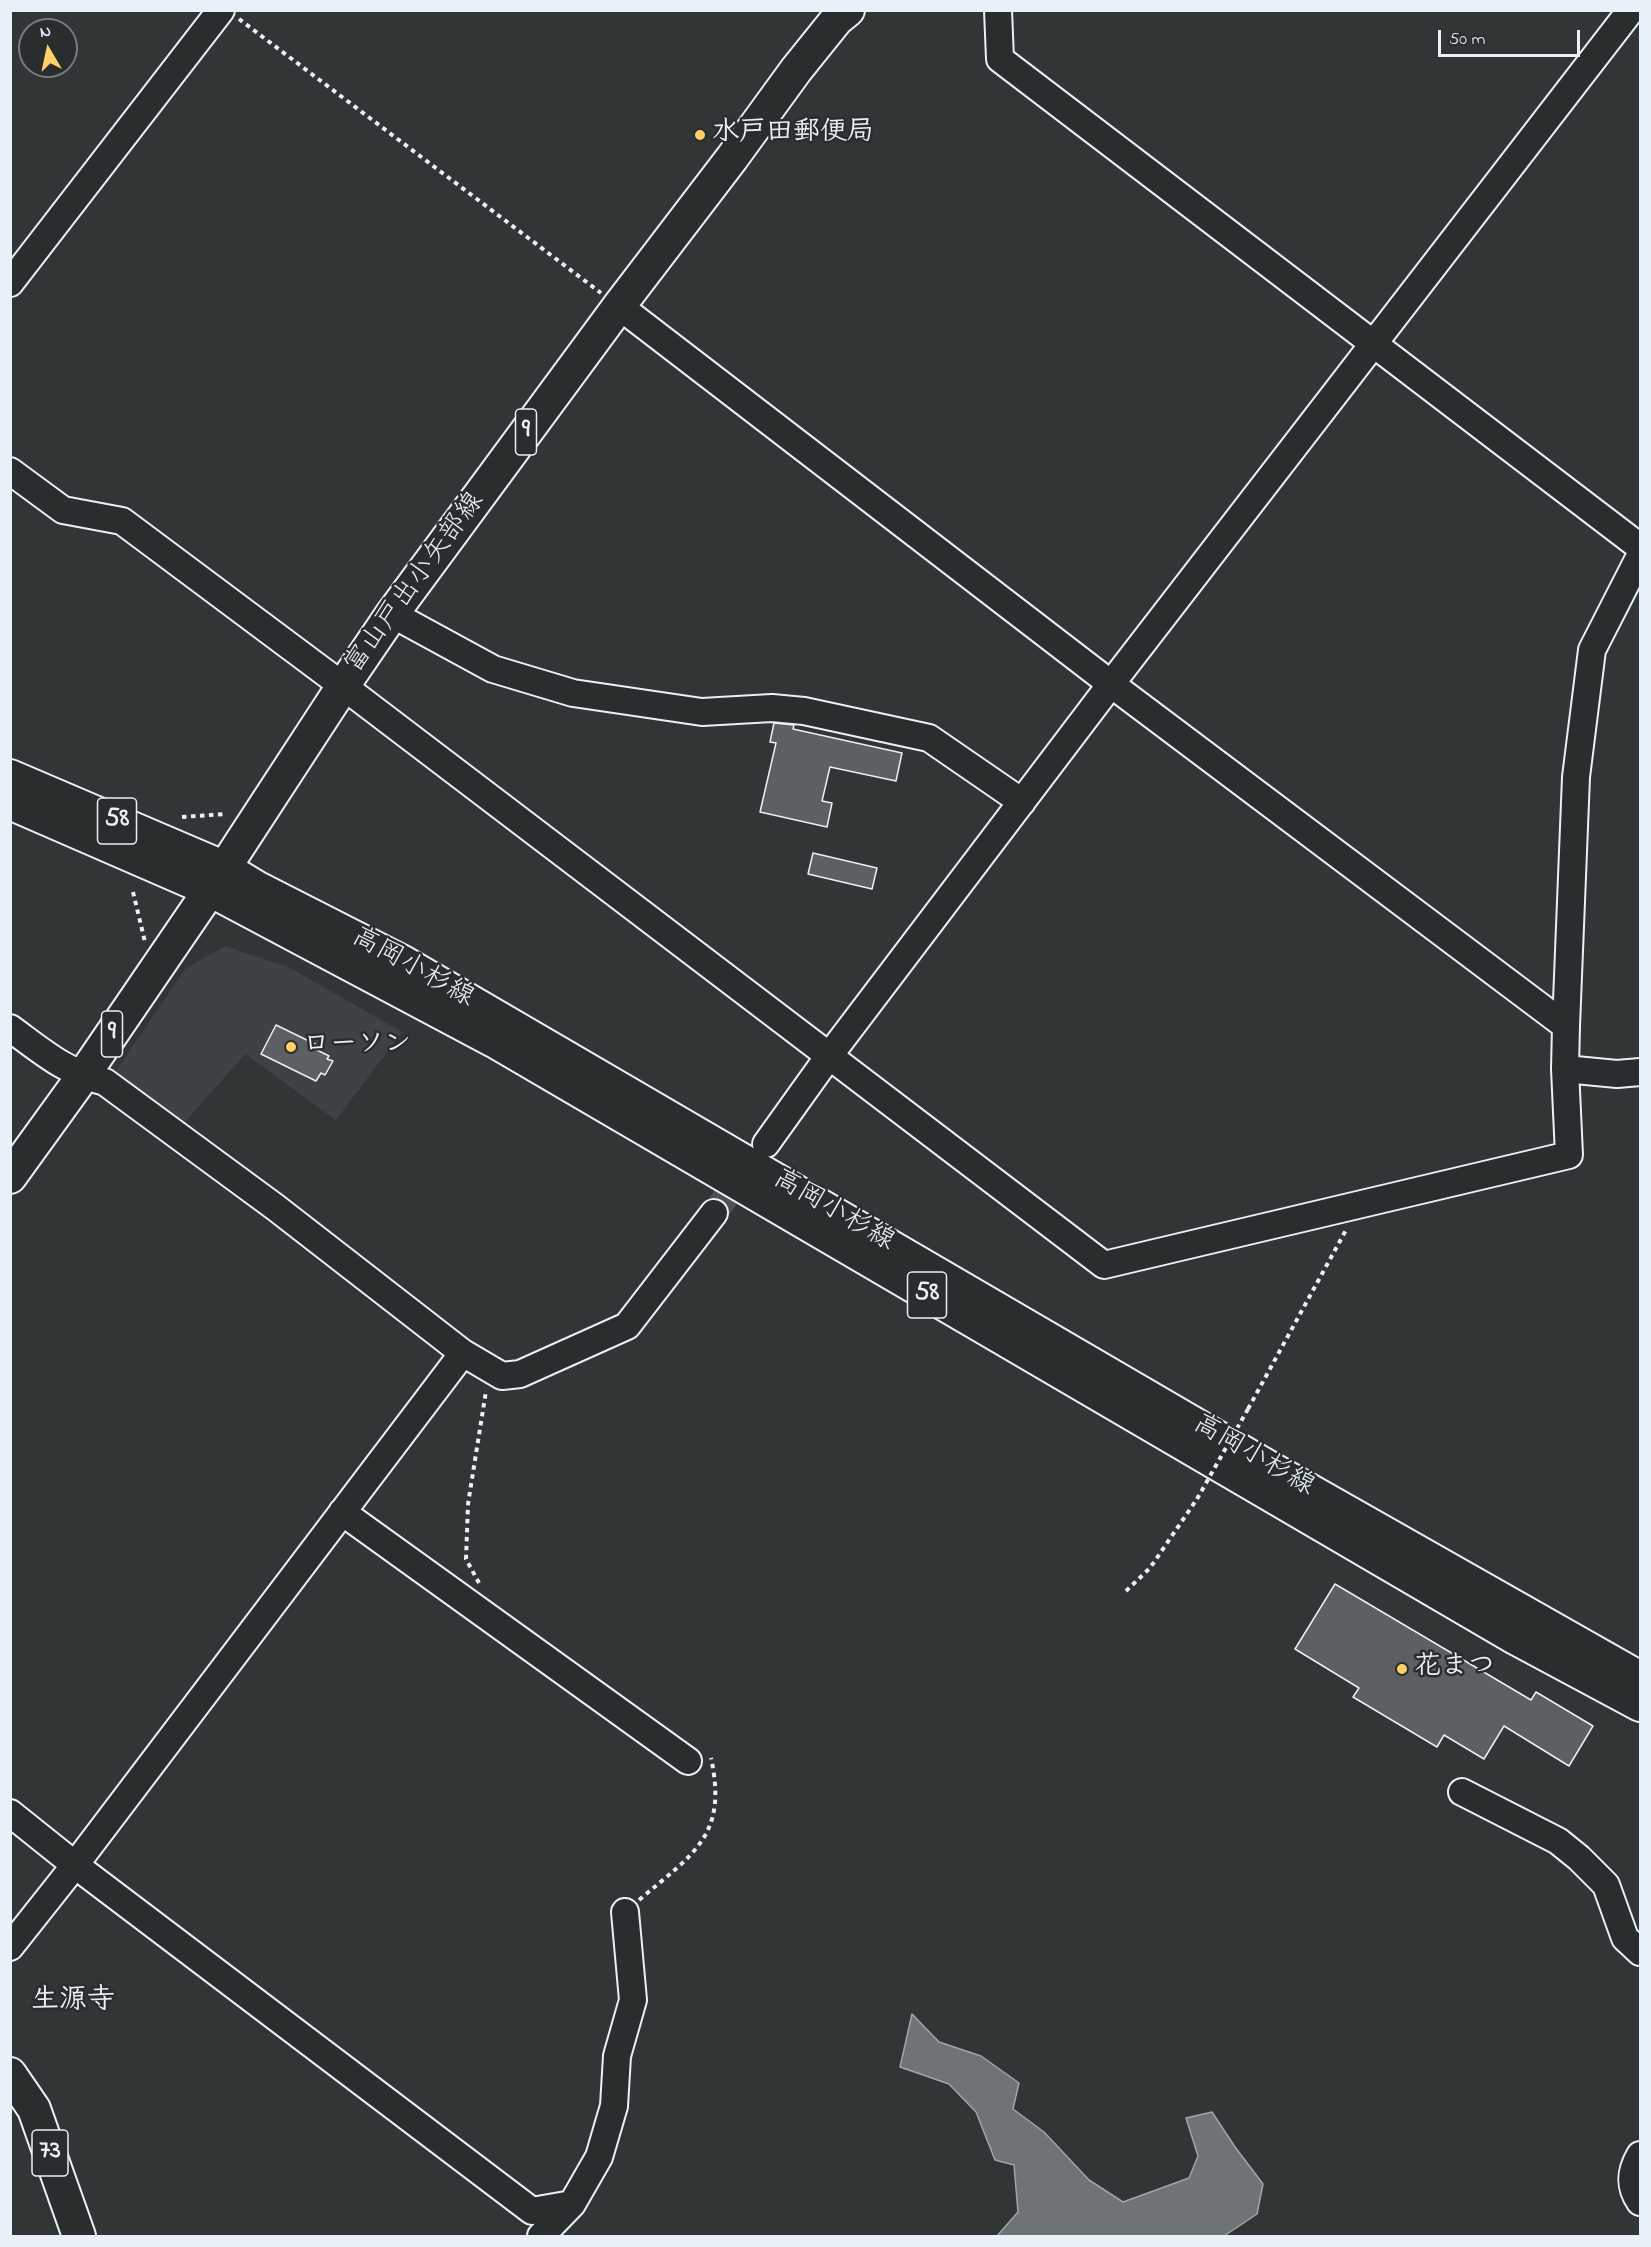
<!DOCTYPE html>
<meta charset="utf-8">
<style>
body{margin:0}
#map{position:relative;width:1651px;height:2247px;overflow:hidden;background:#323536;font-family:"Indie Flower",sans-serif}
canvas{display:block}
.frame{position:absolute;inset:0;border:12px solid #e8f1f8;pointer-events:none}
.north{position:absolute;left:18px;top:18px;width:60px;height:60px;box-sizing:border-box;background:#2a2d2e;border:2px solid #767b7f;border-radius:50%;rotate:351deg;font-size:16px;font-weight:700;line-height:24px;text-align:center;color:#e8f1f8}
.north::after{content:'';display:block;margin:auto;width:21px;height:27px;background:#ffd166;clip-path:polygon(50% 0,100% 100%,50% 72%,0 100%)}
.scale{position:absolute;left:1438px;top:30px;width:142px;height:27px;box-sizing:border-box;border:3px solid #e8f1f8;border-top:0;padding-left:8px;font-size:18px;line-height:21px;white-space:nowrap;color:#e8f1f8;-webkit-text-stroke:4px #2a2d2e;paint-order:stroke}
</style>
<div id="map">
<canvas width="1651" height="2247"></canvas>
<div class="frame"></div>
<div class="north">N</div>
<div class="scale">50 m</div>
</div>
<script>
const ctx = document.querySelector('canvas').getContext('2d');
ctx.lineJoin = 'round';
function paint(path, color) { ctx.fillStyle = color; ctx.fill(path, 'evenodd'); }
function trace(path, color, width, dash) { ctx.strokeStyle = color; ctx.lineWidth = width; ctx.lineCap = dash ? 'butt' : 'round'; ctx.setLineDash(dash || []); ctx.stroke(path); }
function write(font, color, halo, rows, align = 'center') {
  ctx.font = font + ' "Indie Flower","Klee One",sans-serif'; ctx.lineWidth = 5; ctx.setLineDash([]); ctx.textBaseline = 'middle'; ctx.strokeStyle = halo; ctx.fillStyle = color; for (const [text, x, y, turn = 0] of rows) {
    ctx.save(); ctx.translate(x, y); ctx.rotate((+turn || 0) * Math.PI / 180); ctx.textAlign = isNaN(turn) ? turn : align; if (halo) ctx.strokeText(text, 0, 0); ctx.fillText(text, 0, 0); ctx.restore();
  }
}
paint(new Path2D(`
 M225,946L290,968L402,1032L336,1120L245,1054L185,1122L114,1074L185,969Z`), '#3f4244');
const water = new Path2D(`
 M912,2014L939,2042L981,2056L1019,2083L1013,2109L1044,2132L1089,2180L1123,2202L1189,2178L1198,2156L1186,2118L1212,2112L1235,2147L1263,2184L1257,2214L1224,2236H997L1018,2212L1014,2165L995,2160L976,2112L949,2084L900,2067Z`);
paint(water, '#6e7376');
trace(water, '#9fa5aa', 1.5);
const building = new Path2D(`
 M774,723L794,725L793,729L902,753L896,781L830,767L822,801L832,803L827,827L760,812L776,743L770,742Z
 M813,853L877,868L872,889L808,874Z
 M276,1025L317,1045L315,1049L329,1056L327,1059L333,1061L325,1075L321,1073L316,1081L261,1054Z
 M1335,1584L1531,1700L1536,1692L1593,1726L1569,1766L1504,1726L1484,1759L1444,1735L1437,1747L1353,1697L1359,1688L1295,1649Z`);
paint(building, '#5c6063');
trace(building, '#e8f1f8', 1.5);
trace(new Path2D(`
 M714,1213L748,1168`), '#4d5153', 26, [26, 13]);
const minor = new Path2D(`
 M998,10L1000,59L1640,547
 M10,283L221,10
 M619,306L1111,684L1566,1026
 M10,471L63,510L122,521L343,686L1104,1265L1569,1155L1565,1069L1566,1026L1576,777L1592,650L1640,556
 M392,614L493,669L573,693L702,712L772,708L804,711L929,738L1022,802
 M10,1028C43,1052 65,1072 105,1082L275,1207L463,1353L502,1376L520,1374L627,1326L714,1213
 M1565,1069L1617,1074L1640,1072
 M766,1144L829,1056L1111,684L1631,10
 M342,1512L688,1761
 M1462,1792L1558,1841L1579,1858L1606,1885L1625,1938L1640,1952
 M10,1813L75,1865L532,2211L572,2204
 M10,1947L75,1865L463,1353
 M1640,2155C1630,2172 1629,2186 1640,2202
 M541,2236L572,2204L599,2157L614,2106L617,2056L633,2000L625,1912`);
const major = new Path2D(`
 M10,776L223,867L256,887L403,962L1265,1465L1640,1678
 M10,803L210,890L494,1041L1515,1638L1640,1705
 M10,1177L83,1076L210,890L343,686L392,614L619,306L732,158L796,70L837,19L848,10
 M10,2074L34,2109L79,2236`);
trace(minor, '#e8f1f8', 30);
trace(major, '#e8f1f8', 36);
trace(new Path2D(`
 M239,19L601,293
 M182,817L225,814
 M133,892L145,942
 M1248,1409L1346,1230
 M479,1583L466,1559L468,1504L486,1391
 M1126,1591L1150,1568L1197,1499
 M639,1900C693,1854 728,1836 711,1758`), '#e8f1f8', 4, [4.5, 4.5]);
trace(minor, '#2a2d2e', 26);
trace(major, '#2a2d2e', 32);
trace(new Path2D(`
 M1197,1499L1248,1409`), '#e8f1f8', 4, [4.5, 4.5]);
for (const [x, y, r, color] of [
 [700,135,6,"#ffd166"],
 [291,1047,6,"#ffd166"],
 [1402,1669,6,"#ffd166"]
]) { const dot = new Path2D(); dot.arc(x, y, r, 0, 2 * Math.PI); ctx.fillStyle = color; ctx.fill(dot); trace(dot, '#2a2d2e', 2); }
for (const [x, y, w] of [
 [526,432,21],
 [117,821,39],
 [112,1034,21],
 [927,1295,39],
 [50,2153,36]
]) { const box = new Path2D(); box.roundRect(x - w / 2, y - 23, w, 46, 4.5); ctx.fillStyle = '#2a2d2e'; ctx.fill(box); trace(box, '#e8f1f8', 1.5); }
write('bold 26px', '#e8f1f8', null, [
 ["9",526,432],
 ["58",117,821],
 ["9",112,1034],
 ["58",927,1295],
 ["73",50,2153]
]);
write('bold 27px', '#e8f1f8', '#2a2d2e', [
 ["水戸田郵便局",712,135],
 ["ローソン",303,1047],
 ["花まつ",1414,1669]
], 'left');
write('27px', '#e8f1f8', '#2a2d2e', [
 ["富山戸出小矢部線",416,584,-54],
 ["高岡小杉線",412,969,29],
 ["高岡小杉線",833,1212,30],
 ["高岡小杉線",1253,1457,30]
]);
write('bold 28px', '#e8f1f8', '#2a2d2e', [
 ["生源寺",73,2002]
]);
</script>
